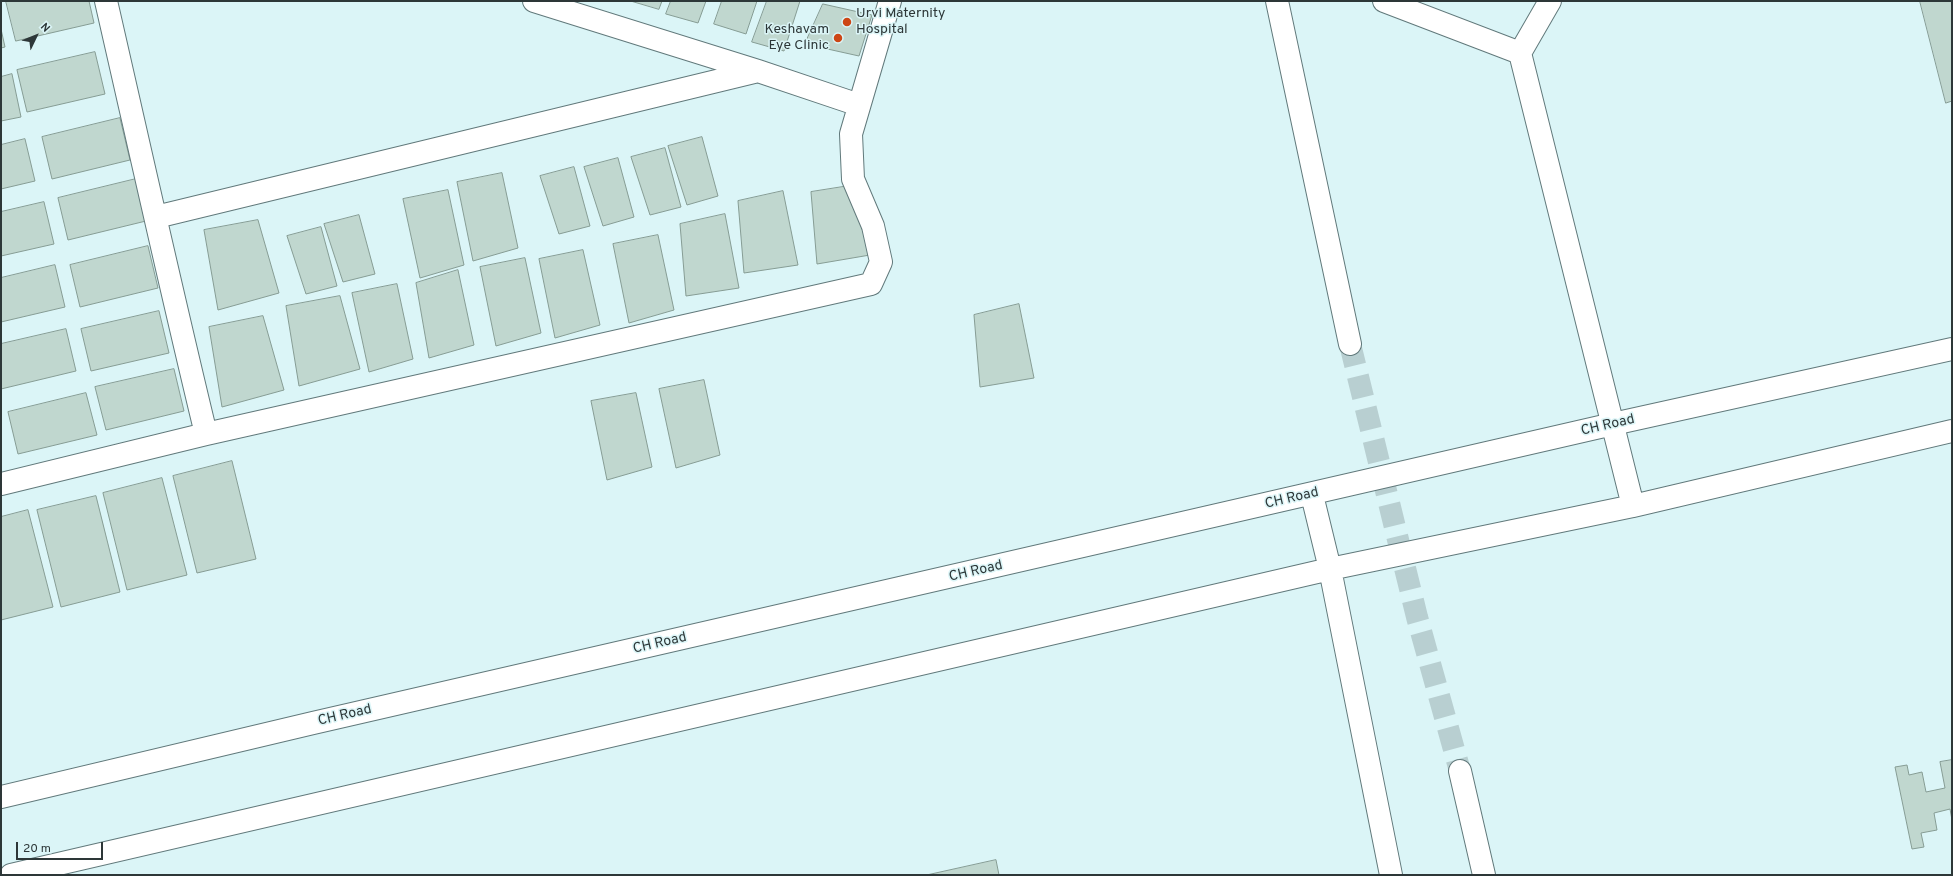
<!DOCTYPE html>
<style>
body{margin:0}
#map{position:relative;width:1953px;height:876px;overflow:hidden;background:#dbf5f7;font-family:Overpass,sans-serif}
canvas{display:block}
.frame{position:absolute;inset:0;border:2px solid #2d3738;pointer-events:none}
.north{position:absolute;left:16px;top:16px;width:40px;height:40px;-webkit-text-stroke:3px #dbf5f7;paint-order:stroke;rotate:47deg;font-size:11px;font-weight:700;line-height:16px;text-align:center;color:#2d3738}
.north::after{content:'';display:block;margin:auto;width:14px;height:18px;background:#2d3738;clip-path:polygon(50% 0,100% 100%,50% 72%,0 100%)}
.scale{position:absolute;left:16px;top:842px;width:87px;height:18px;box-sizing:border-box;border:2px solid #2d3738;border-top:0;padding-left:5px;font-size:12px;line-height:14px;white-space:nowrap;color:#2d3738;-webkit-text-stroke:3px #dbf5f7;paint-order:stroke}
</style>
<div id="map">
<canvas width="1953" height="876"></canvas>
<div class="frame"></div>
<div class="north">N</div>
<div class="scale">20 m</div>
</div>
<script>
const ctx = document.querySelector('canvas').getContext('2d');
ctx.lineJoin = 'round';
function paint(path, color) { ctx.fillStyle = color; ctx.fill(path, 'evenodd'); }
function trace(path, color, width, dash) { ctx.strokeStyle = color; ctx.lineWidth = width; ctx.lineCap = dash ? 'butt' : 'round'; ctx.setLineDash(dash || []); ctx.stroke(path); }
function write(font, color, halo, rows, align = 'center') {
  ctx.font = font + ' Overpass,sans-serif'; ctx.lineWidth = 3; ctx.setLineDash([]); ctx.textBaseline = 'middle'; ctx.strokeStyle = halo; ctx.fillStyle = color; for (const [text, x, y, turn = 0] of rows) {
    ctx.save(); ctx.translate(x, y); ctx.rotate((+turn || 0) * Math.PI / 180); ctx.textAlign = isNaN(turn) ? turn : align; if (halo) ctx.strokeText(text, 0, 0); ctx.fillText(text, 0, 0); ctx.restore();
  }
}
const building = new Path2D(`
 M6,1H89L94,23L16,41Z
 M631,1H662L659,9Z
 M671,1H706L698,23L666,14Z
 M722,1H757L746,34L714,24Z
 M767,1H800L784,51L752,42Z
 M1920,1H1952V101L1946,103Z
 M823,4L872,15L859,56L805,44Z
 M1,29L5,47L1,48Z
 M95,52L105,94L27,112L17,70Z
 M12,74L21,117L1,121V77Z
 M120,118L130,160L52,179L42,137Z
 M702,137L718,196L687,205L668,146Z
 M25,139L35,181L1,189V145Z
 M665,148L681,207L650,215L631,157Z
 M618,158L634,217L603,226L584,167Z
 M574,167L590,226L559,234L540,176Z
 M502,173L518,248L473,261L457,182Z
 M136,179L146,221L68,240L58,198Z
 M849,186L870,255L817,264L811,192Z
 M448,190L464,265L420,278L403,199Z
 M783,191L798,265L744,273L738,201Z
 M44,202L54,244L1,256V212Z
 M725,214L739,288L686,296L680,224Z
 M359,215L375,274L343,282L324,224Z
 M258,220L279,293L218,310L204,230Z
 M321,227L337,286L306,294L287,236Z
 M658,235L674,310L629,323L613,244Z
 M148,246L158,288L80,307L70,265Z
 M583,250L600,325L555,338L539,259Z
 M525,258L541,333L496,346L480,267Z
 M55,265L65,307L1,322V278Z
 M458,270L474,345L429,358L416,283Z
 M397,284L413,359L369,372L352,293Z
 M340,296L360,369L299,386L286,306Z
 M1019,304L1034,378L980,387L974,315Z
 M159,311L169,353L91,371L81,329Z
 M263,316L284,390L222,407L209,327Z
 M66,329L76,371L1,389V344Z
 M174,369L184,411L106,430L95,387Z
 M704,380L720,455L676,468L659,389Z
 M86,393L97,435L18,454L8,412Z
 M636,393L652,467L607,480L591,401Z
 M232,461L256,559L197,573L173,476Z
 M162,478L187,575L127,590L103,493Z
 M96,496L120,592L61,607L37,510Z
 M28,510L53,607L1,620V517Z
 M1952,760V820L1950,809L1934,813L1937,830L1921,833L1924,847L1912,849L1895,767L1907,765L1909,775L1922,772L1926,792L1945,788L1940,762Z
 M996,860L999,875H927Z`);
paint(building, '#c0d7cf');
trace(building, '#869c94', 1);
trace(new Path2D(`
 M1350,344L1417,617L1460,771`), '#b8cfd1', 22, [22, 11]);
const street = new Path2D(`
 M106,1C139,145 171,290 206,434
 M534,1L758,71L859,105
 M156,217L758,71
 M1,484L206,434L871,284L881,262L873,226L853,179L851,134L890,1`);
const secondary = new Path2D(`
 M1277,1L1350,344
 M1384,1L1520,53
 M1550,1L1520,53L1633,506
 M1312,495L1330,569L1391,875
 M1460,771L1484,875
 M1,797L313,723L1613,424L1952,349
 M11,875L1330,569L1633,506L1952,431`);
trace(street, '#61797b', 24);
trace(secondary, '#61797b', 24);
trace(street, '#fff', 22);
trace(secondary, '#fff', 22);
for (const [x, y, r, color] of [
 [847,22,5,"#cd4615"],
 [838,38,5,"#cd4615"]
]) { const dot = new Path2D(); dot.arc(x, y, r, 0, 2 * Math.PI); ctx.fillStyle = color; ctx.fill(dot); trace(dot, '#dbf5f7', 1.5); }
write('14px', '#2d3738', '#dbf5f7', [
 ["Urvi Maternity",856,14],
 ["Hospital",856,30],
 ["Keshavam",829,30,"right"],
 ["Eye Clinic",829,46,"right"]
], 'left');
write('14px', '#2d3738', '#dbf5f7', [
 ["CH Road",1608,426,-13],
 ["CH Road",1292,499,-13],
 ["CH Road",976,572,-13],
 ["CH Road",660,644,-13],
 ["CH Road",345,716,-13]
]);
</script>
